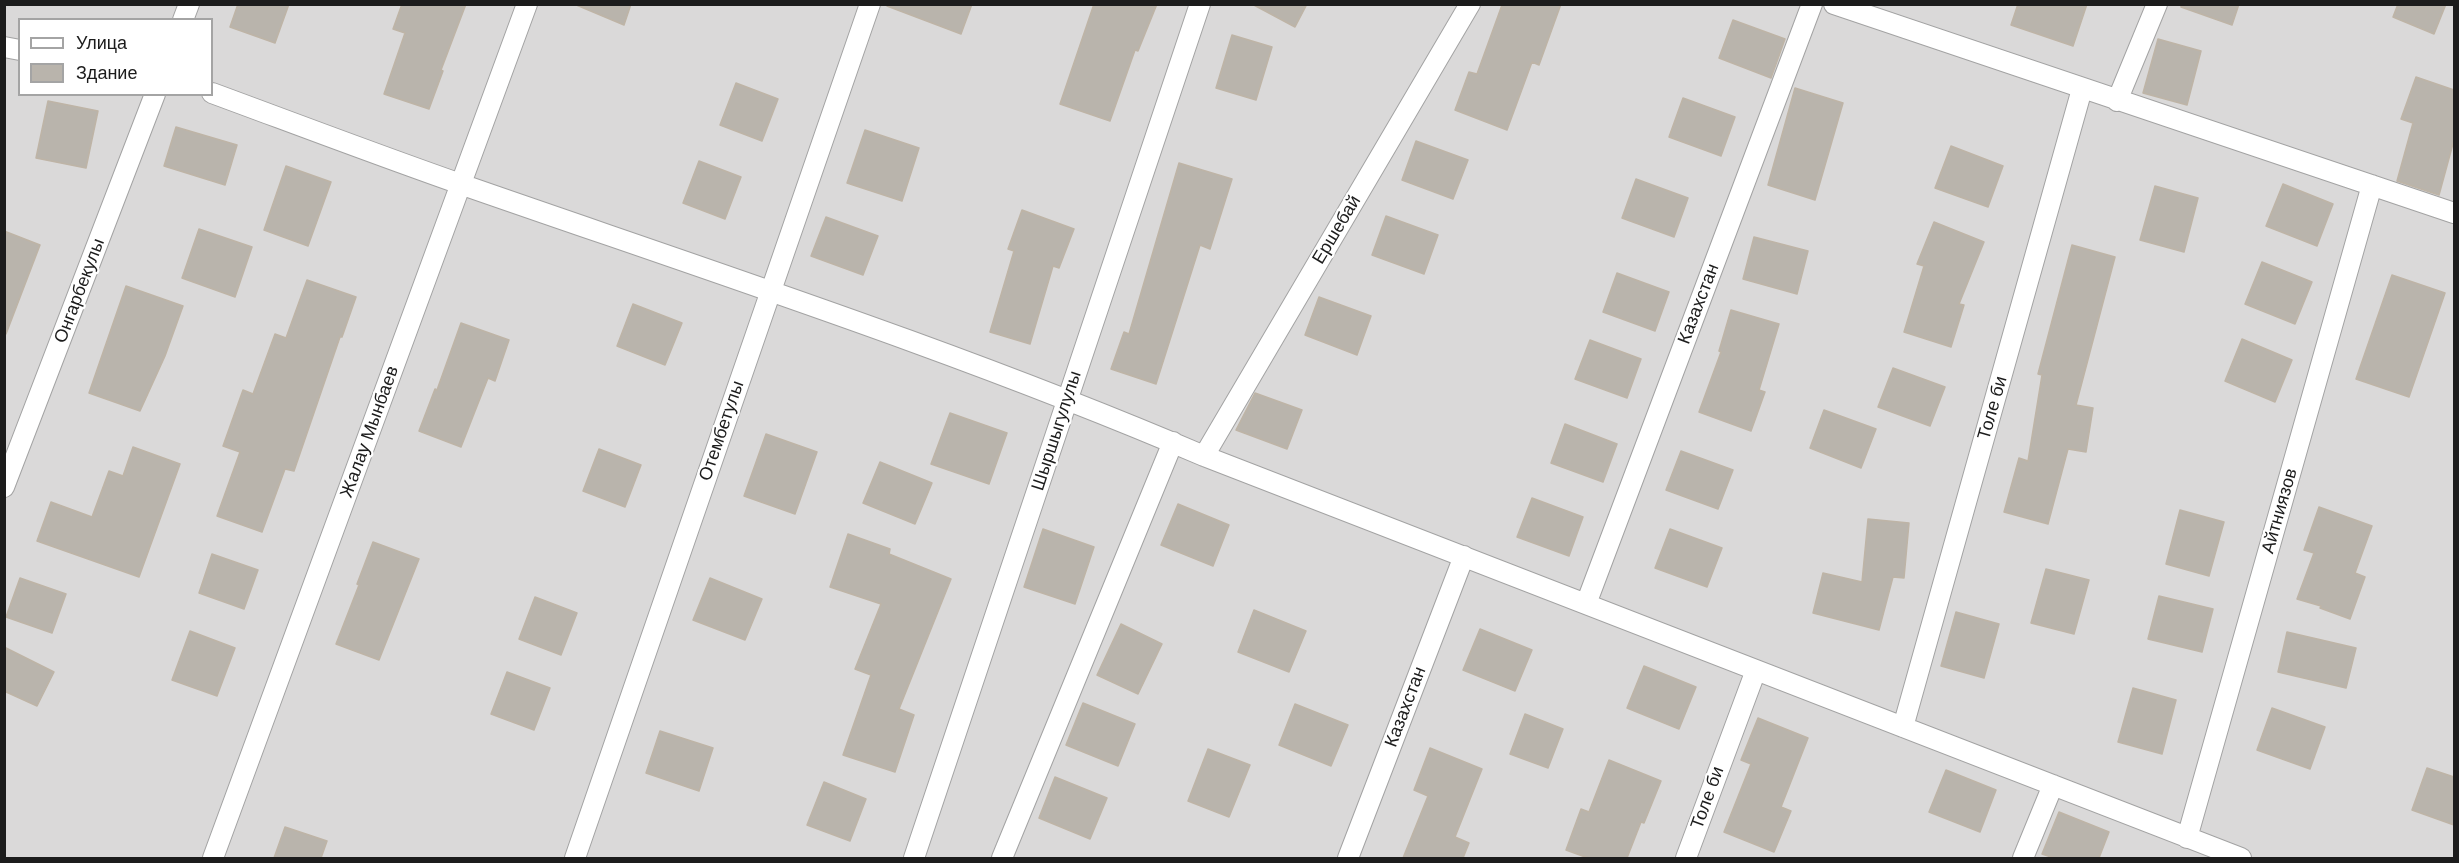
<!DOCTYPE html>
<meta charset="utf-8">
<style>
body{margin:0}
#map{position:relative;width:2459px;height:863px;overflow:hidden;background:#edebe2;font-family:Helvetica,sans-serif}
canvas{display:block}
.frame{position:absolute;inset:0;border:6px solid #1c1c1c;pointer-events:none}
.legend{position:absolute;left:18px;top:18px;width:195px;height:78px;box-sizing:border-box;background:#fff;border:2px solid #a4a4a4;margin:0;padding:8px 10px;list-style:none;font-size:18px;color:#1c1c1c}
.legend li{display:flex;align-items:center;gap:12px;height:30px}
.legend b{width:30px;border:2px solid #a4a4a4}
</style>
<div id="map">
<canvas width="2459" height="863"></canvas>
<div class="frame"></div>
<ul class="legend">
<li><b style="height:8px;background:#fff"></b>Улица</li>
<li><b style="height:16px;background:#b9b4ac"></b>Здание</li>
</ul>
</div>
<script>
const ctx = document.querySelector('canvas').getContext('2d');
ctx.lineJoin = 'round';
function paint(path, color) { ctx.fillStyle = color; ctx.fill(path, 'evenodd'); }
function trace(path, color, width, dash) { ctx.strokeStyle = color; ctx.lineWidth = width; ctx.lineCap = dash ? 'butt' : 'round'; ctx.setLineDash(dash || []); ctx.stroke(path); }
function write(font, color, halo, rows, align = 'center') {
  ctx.font = font + ' Helvetica,sans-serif'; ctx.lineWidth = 4.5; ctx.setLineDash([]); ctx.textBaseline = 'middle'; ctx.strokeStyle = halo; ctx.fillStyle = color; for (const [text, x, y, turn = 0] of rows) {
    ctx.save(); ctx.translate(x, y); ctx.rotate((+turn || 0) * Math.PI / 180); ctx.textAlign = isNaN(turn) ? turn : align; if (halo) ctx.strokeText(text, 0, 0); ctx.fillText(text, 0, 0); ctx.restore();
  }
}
paint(new Path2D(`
 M5,5H2454V858H5ZM20,20H212V94H20Z`), '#dad9d9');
const building = new Path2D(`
 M238,4H289L275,43L230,27Z
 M402,4H466L441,70L443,71L429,109L384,94L405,33L393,29Z
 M574,4H631L624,25Z
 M887,4H972L961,34L887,6Z
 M1094,4H1157L1138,51L1135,50L1110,121L1060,104Z
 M1252,4H1307L1295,27Z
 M1561,4L1539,65L1532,62L1507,130L1455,110L1469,72L1477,74L1502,5Z
 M2018,4H2087L2073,46L2011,25Z
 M2181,4H2239L2232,25L2181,7Z
 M2398,4H2446L2434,34L2393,17Z
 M1733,20L1785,39L1771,78L1719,58Z
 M1232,35L1272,47L1256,100L1216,88Z
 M2158,39L2201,51L2187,105L2143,93Z
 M2416,77L2454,90V140L2439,195L2397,181L2413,123L2401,119Z
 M736,83L778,99L762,141L720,125Z
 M1795,88L1843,103L1815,200L1768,185Z
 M1683,98L1735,117L1721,156L1669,137Z
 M48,101L98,111L86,168L36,158Z
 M176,127L237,145L225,185L164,166Z
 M865,130L919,148L902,201L847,183Z
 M1416,141L1468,160L1453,199L1402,180Z
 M1951,146L2003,166L1988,207L1935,188Z
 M699,161L741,177L725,219L683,203Z
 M1179,163L1232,179L1210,249L1200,245L1156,384L1111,369L1124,332L1129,334Z
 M286,166L331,182L308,246L264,230Z
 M1636,179L1688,198L1674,237L1622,218Z
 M2283,184L2333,204L2317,246L2266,226Z
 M2155,186L2198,198L2184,252L2140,240Z
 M1022,210L1074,229L1059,268L1053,266L1030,344L990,332L1014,251L1008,249Z
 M1386,216L1438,235L1424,274L1372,255Z
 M826,217L878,236L863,275L811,256Z
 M1934,222L1984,242L1959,304L1964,305L1951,347L1904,332L1924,266L1917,264Z
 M199,229L252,247L235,297L182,278Z
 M4,231L40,245L6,334H4Z
 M1754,237L1808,251L1797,294L1743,279Z
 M2072,245L2115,257L2076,405L2093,408L2086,452L2068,449L2048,524L2004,512L2019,458L2028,461L2042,375L2038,374Z
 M2262,262L2312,282L2295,324L2245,304Z
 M1617,273L1669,292L1655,331L1603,312Z
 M2392,275L2445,293L2409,397L2356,379Z
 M307,280L356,297L342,337H340L294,471L285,469L262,532L217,516L240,452L223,446L243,390L253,394L275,334L286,338Z
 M126,286L183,306L165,356L140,411L89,393Z
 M1319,297L1371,316L1357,355L1305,335Z
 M633,304L682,323L665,365L617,346Z
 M1731,310L1779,324L1759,390L1765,392L1751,431L1699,412L1721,352L1719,351Z
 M461,323L509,340L495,381L488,378L461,447L419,431L435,389L437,390Z
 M2242,339L2292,360L2275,402L2225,381Z
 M1590,340L1641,359L1627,398L1575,379Z
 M1893,368L1945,387L1930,426L1878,407Z
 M1255,393L1302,410L1287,449L1236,430Z
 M1824,410L1876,429L1861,468L1810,448Z
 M950,413L1007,433L989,484L931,464Z
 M1565,424L1617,444L1603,482L1551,463Z
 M766,434L817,452L795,514L744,496Z
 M133,447L180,464L139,577L37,541L51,502L92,517L109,471L123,476Z
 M599,449L641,465L625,507L583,491Z
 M1681,451L1733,470L1718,509L1666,490Z
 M880,462L932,483L915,524L863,503Z
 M1532,498L1583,517L1569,556L1517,537Z
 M1178,504L1229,525L1213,566L1161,545Z
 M2319,507L2372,526L2355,573L2365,577L2350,619L2320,608L2321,606L2297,599L2314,553L2304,550Z
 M2180,510L2224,522L2209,576L2166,564Z
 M1868,519L1909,523L1904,578L1893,577L1879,630L1813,613L1823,573L1862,582Z
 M1043,529L1094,547L1075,604L1024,587Z
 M1670,529L1722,548L1707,587L1655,568Z
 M848,534L890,549L889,554L951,579L899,709L914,715L895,772L843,755L871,675L855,669L881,604L830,587Z
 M373,542L419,559L379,660L336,644L359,585L357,584Z
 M212,554L258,570L244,609L199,593Z
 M2046,569L2089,580L2074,634L2031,623Z
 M20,578L66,594L52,633L6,617Z
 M710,578L762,599L745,640L693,620Z
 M2159,596L2213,609L2202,652L2148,639Z
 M535,597L577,613L561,655L519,639Z
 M1254,610L1306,631L1289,672L1238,652Z
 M1956,612L1999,624L1984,678L1941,666Z
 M1121,624L1162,644L1138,694L1097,675Z
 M1480,629L1532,650L1515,691L1463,670Z
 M190,631L235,648L217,696L172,680Z
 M2287,632L2356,648L2346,688L2278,672Z
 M4,647L54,672L37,706L4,691Z
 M1644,666L1696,687L1679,729L1627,708Z
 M507,672L550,688L534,730L491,714Z
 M2133,688L2176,700L2162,754L2118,742Z
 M1083,703L1135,724L1118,766L1066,745Z
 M1295,704L1348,725L1331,766L1279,745Z
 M2272,708L2325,727L2310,769L2257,750Z
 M1525,714L1563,729L1548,768L1510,754Z
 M1758,718L1808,738L1781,807L1791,811L1774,852L1724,832L1751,764L1741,760Z
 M660,731L713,748L699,791L646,773Z
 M1430,748L1482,769L1455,837L1469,843L1463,858H1403L1428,796L1414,790Z
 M1208,749L1250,765L1229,817L1188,801Z
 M1609,760L1661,781L1644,823L1641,822L1627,858H1588L1566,850L1581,809L1589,812Z
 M2427,768L2454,777V825L2412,810Z
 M1946,770L1996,790L1980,832L1929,812Z
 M1055,777L1107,798L1090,839L1039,818Z
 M824,782L866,799L850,841L807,825Z
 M2059,812L2109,832L2099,858H2054L2042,854Z
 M285,827L327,841L321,858H274Z`);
paint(building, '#b9b4ac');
trace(building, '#beb4a6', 1.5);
const minor = new Path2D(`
 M1834,4L2454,213
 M183,20L189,4
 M4,47L20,50
 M212,93C296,124 380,156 466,186C713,272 963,353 1204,456L2241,858
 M2117,101L2157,4
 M1204,456L1470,4
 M4,487L155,94
 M1586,604L1812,4
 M1903,727L2082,89
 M2187,838L2372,185
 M213,858L527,4
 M575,858L870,4
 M914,858L1200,4
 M1002,858L1173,442
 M1348,858L1464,556
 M1686,858L1756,670
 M2023,858L2053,785`);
trace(minor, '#a3a3a3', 22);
trace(minor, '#fff', 20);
write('18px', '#1c1c1c', '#fff', [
 ["Ершебай",1337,230,-59],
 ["Онгарбекулы",80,291,-69],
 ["Казахстан",1699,304,-69],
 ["Толе би",1993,408,-74],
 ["Отембетулы",722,431,-71],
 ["Шыршыгулулы",1057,431,-72],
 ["Жалау Мынбаев",370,432,-70],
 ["Айтниязов",2280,511,-74],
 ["Казахстан",1406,707,-69],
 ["Толе би",1708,798,-70]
]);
</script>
